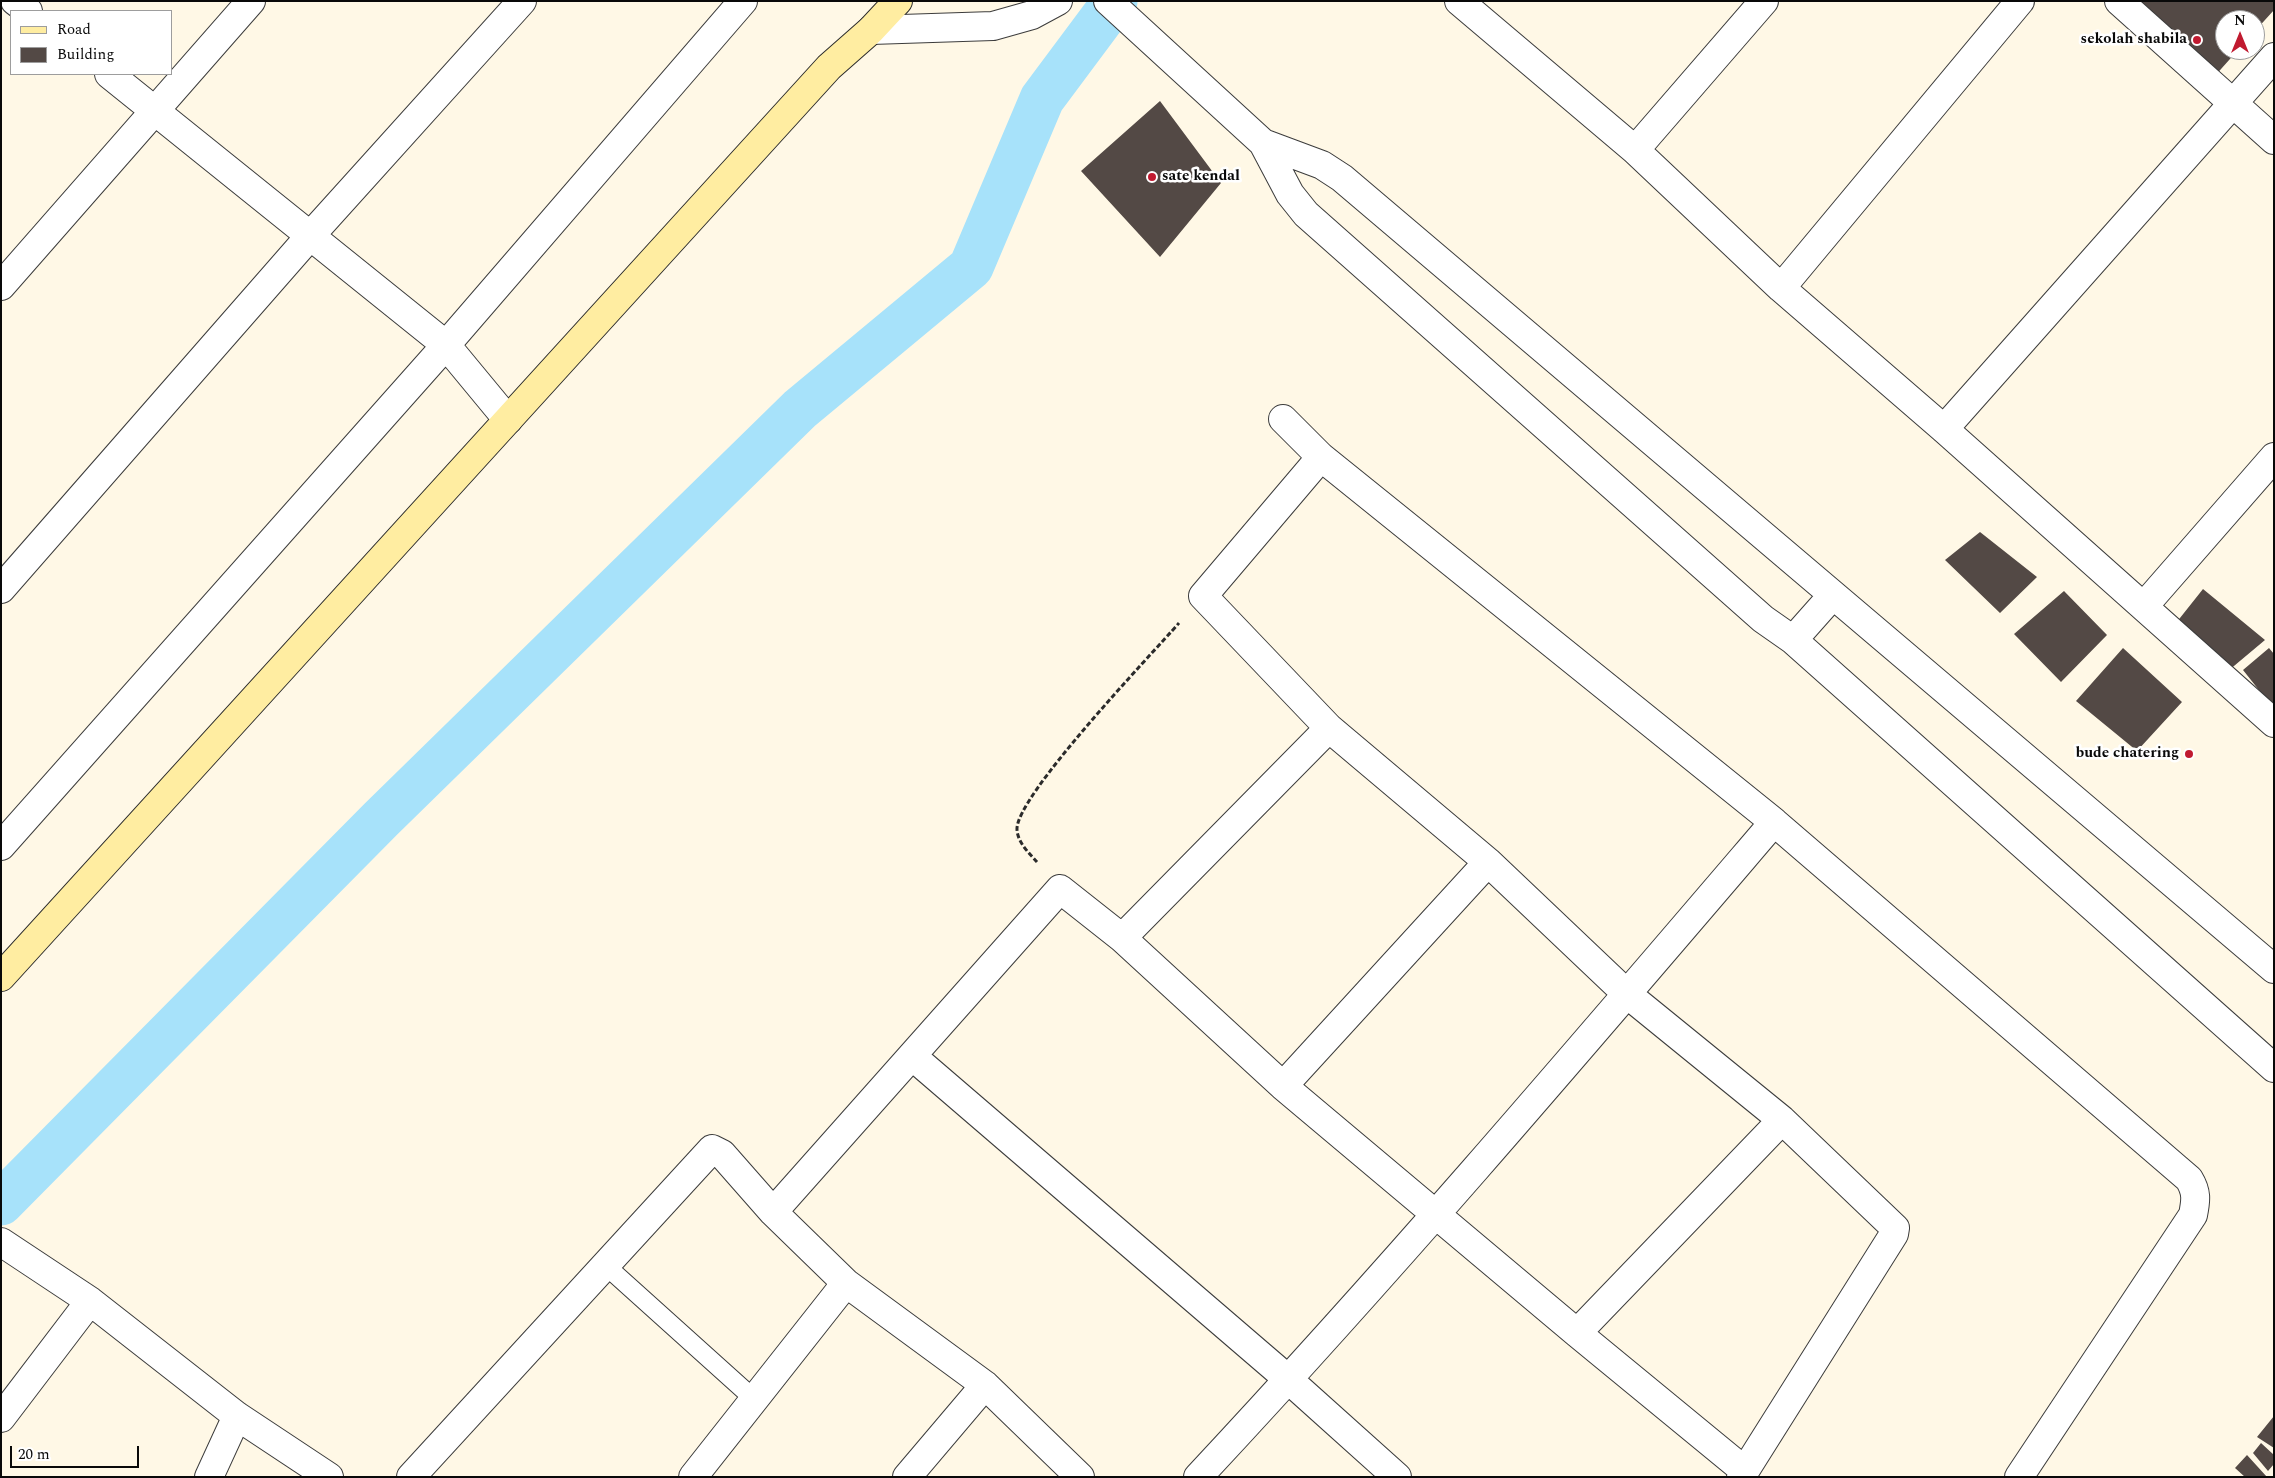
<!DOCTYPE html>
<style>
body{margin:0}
#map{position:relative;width:2275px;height:1478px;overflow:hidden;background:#fff8e6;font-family:Spectral,serif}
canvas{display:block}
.frame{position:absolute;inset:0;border:2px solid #090909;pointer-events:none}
.legend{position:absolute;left:10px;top:10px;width:162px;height:65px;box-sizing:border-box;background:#fff;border:1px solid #9d9d9d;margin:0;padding:6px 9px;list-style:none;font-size:15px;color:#090909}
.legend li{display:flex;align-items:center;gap:10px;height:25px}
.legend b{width:25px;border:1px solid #9d9d9d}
.north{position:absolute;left:2215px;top:10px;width:50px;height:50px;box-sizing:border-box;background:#fff;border:1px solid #9d9d9d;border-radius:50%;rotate:0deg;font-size:14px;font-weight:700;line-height:20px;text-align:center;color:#090909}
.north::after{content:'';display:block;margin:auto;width:18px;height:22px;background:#c01a30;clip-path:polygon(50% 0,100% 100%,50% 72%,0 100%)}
.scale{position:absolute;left:10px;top:1446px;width:129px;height:22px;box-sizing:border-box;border:2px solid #090909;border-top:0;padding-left:6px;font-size:15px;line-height:18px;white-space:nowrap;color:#090909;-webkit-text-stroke:4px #fff;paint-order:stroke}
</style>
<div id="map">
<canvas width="2275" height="1478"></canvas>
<div class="frame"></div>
<ul class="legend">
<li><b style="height:6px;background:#ffeda1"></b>Road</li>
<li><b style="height:14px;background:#534945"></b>Building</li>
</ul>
<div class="north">N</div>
<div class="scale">20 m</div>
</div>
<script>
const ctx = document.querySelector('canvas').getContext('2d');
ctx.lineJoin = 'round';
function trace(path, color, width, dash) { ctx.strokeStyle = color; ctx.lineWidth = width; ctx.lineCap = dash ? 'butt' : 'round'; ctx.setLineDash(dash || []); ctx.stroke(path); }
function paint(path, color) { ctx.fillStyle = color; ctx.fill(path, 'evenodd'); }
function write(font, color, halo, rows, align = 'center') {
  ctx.font = font + ' Spectral,serif'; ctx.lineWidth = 5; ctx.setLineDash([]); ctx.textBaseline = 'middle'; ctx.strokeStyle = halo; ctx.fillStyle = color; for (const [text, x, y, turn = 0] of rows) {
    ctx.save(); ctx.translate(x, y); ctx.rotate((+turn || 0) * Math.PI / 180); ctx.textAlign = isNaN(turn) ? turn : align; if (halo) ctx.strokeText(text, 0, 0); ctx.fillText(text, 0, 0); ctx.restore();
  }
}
trace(new Path2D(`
 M1,1203L381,819L800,409L971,267L1042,99L1115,1`), '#a7e2fa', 45);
paint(new Path2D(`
 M2124,1H2274V10L2255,31V20H2225V50H2238L2213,78Z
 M1160,101L1221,183L1160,257L1081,171Z
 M1980,532L2037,577L2000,613L1945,560Z
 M2203,589L2265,640L2228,671L2176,623Z
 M2064,591L2107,635L2061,682L2014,634Z
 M2123,648L2182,702L2137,751L2076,701Z
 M2269,648L2274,654V709L2243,670Z
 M2274,1416V1448L2257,1437Z
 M2261,1443L2274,1455V1464L2268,1471L2253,1453Z
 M2247,1455L2267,1477H2245L2235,1468Z`), '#534945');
const lane = new Path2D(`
 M604,1264L754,1399`);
const street = new Path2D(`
 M15,1L28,11
 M1108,1L1263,143L1290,194L1306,214L1763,619L1793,640L2274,1068
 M1459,1L1635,150L1781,288L1944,429L2274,723
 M2119,1L2274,140
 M871,30L993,26L1032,15L1058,1
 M109,74L446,345L508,420
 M1263,143L1322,165L1342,178L2274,969
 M1635,150L1764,1
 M1,286L251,1
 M1781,288L2020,1
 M1283,419L1321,457L1774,822L2189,1179C2197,1192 2196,1200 2193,1215L2019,1477
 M1944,429L2274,57
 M1321,457L1203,596L1329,728L1488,862L1627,994L1782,1120L1895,1228L1894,1234L1741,1477
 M1,589L310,236L522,1
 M2144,606L2274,457
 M1793,640L1832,596
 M1,846L446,345L743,1
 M1122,938L1329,728
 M912,1056L1289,1380L1397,1477
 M1283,1086L1488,862
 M773,1212L1060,889L1122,938L1283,1086L1577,1333L1745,1471
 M1,1242L90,1301L237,1416L329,1477
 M1577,1333L1782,1120
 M1,1418L90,1301
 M209,1477L237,1416
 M411,1477L712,1149L722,1154L773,1212L846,1283L985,1385L1080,1477
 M693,1477L846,1283
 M907,1477L985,1385
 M1198,1477C1397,1264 1585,1043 1774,822`);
const secondary = new Path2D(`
 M1,977L829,67L871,30L898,1`);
trace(lane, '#3c3c3c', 20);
trace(street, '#3c3c3c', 30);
trace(secondary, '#2b2b2b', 30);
trace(new Path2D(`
 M1037,862C1029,853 1018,843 1017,830C1014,798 1152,654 1179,623`), '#2b2b2b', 3, [5, 2.5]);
trace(lane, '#fff', 18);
trace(street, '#fff', 28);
trace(secondary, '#ffeda1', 28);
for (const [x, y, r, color] of [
 [2197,40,5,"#c01a30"],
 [1152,177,5,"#c01a30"],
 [2189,754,5,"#c01a30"]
]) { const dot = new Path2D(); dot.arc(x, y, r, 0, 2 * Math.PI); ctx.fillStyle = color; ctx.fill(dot); trace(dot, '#fff', 2); }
write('bold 15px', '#090909', '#fff', [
 ["sekolah shabila",2187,40],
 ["sate kendal",1162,177,"left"],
 ["bude chatering",2179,754]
], 'right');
</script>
